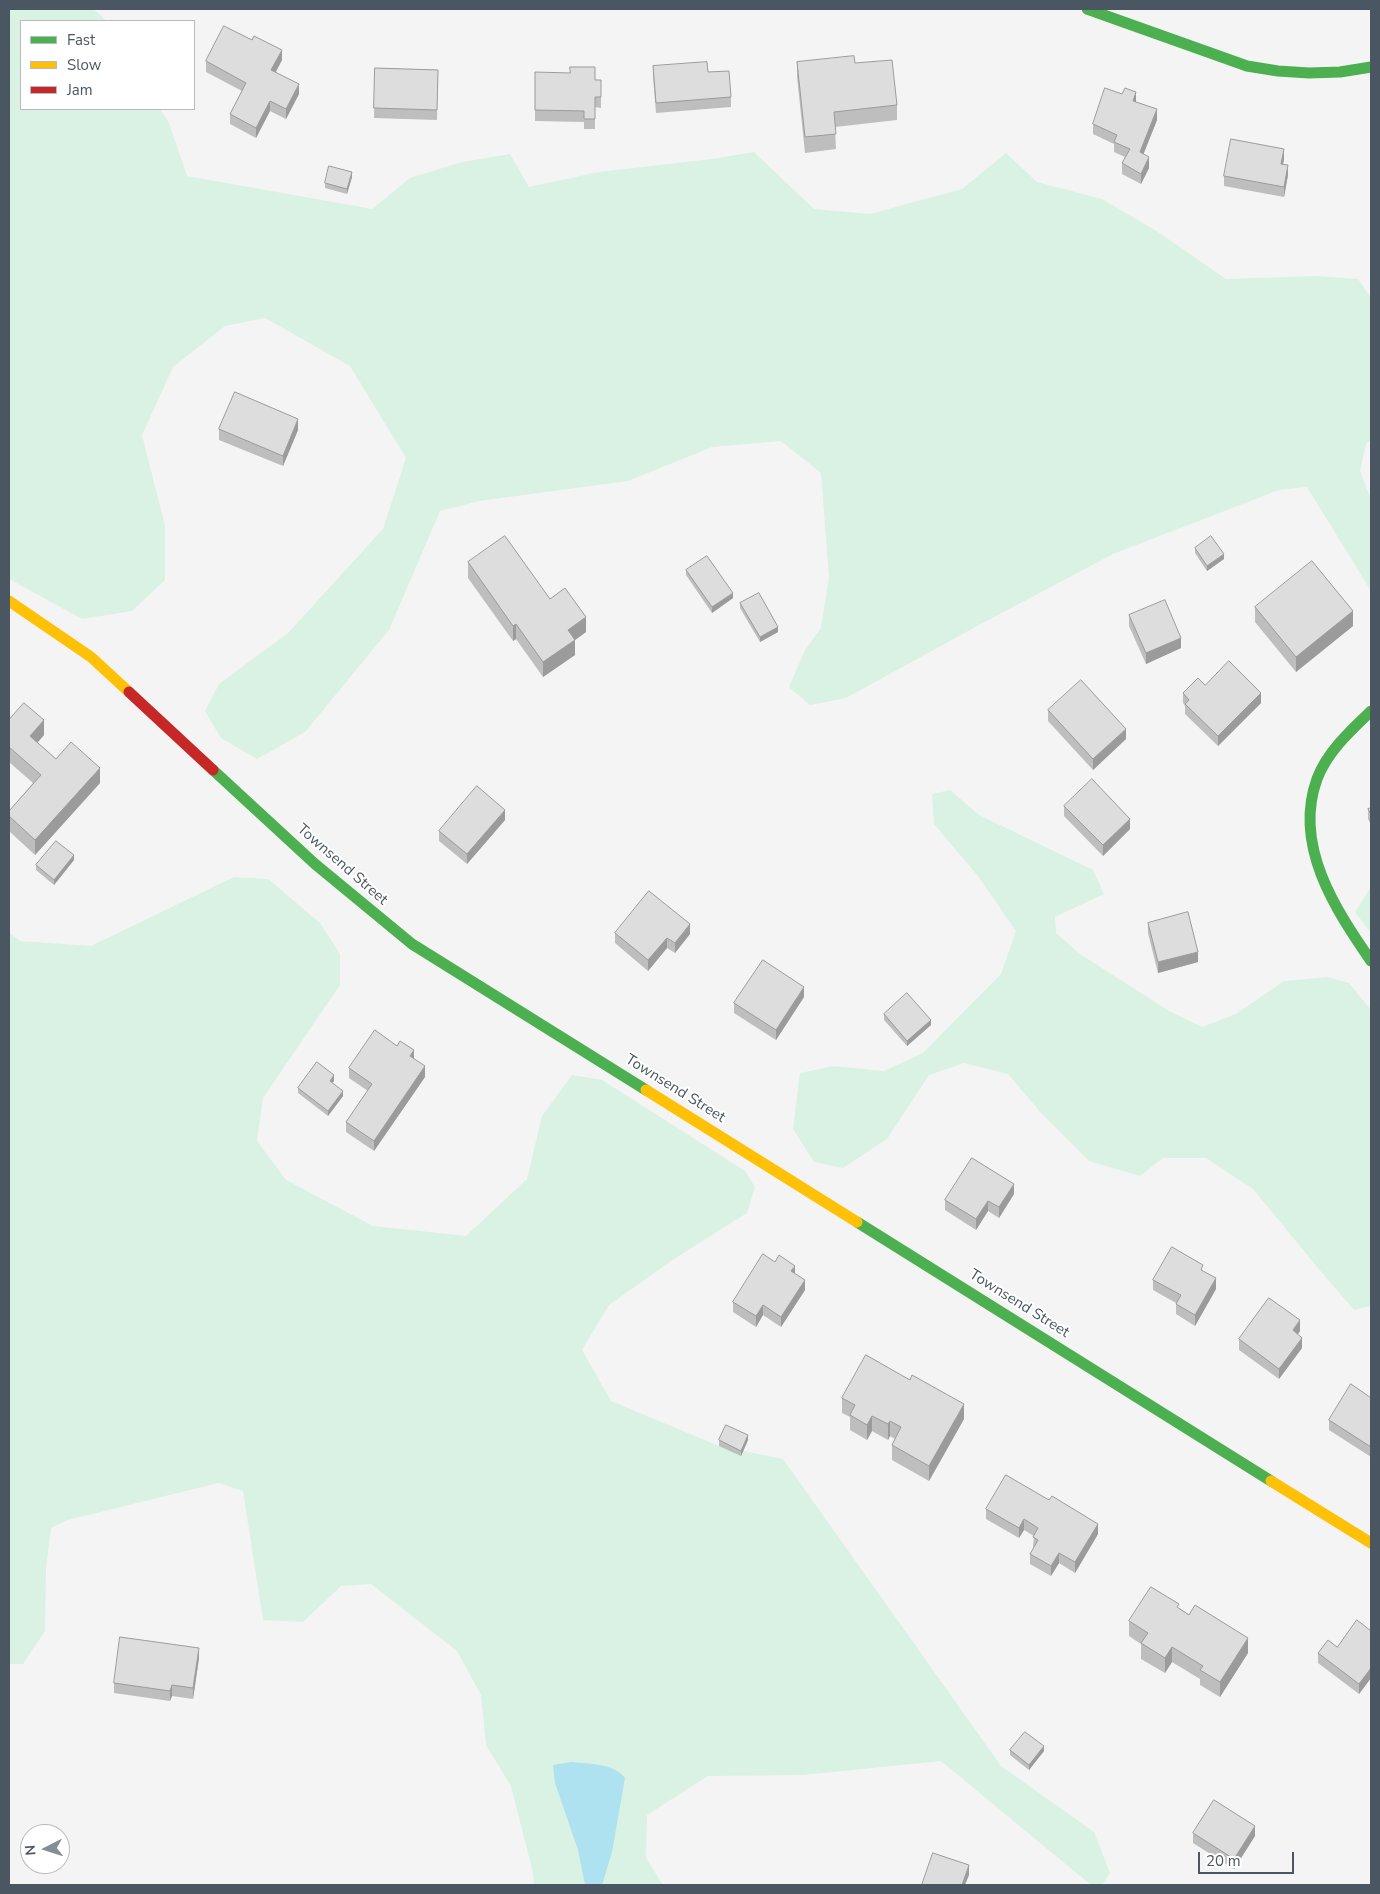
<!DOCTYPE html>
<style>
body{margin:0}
#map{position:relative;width:1380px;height:1894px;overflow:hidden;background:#f4f4f4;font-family:"Nunito Sans",sans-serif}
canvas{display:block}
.frame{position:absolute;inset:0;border:10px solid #4a5661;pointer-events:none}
.legend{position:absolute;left:20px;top:20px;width:175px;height:90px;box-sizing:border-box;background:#fff;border:1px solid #b7bbc0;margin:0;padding:6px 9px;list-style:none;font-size:15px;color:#4a5661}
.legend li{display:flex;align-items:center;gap:10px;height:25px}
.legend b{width:25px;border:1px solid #b7bbc0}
.north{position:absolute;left:20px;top:1824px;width:50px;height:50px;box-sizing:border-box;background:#fff;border:1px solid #b7bbc0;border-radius:50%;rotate:265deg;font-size:14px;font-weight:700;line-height:20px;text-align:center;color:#4a5661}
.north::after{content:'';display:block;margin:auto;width:18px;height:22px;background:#868d94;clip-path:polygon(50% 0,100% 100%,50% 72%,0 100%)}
.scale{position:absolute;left:1198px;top:1852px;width:96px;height:22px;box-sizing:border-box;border:2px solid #4a5661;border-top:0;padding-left:6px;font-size:15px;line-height:18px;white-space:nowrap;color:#4a5661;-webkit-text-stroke:4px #fff;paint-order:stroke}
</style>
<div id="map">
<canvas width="1380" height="1894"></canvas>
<div class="frame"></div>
<ul class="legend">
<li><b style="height:6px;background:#4caf50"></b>Fast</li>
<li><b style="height:6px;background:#ffc107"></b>Slow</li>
<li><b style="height:6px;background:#c62828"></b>Jam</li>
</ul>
<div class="north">N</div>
<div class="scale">20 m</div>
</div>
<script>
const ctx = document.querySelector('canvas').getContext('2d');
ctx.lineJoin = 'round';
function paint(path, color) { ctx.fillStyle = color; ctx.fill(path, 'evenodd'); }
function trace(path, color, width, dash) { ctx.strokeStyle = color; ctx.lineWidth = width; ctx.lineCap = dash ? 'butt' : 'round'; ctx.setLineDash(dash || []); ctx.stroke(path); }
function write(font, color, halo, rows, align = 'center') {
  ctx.font = font + ' "Nunito Sans",sans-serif'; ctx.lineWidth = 4; ctx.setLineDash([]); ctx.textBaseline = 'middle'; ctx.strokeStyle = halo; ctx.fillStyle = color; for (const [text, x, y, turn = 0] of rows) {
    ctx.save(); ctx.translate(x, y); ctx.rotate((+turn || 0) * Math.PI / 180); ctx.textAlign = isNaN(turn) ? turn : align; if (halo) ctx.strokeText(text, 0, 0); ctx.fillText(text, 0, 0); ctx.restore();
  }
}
paint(new Path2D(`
 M9,9H93L107,21H21V109H160L169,123L187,176L372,209L410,178L462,162L510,154L529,187L599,172L712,159L754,152L814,209L870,214L962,189L1006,153L1037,182L1102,199L1158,232L1226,279L1315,276L1358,279L1371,298V440L1366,444L1360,471L1371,499V591L1307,487L1279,490L1113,554L979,625L846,698L810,705L789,687L805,650L821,628L829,577L821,473L781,441L712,447L628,481L479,501L440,511L389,630L305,732L257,759L221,738L205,711L219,684L288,633L383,529L406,458L350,366L265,318L225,326L173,367L142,435L165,526V580L132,611L82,619L9,579Z
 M950,790L979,815L1093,870L1104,894L1055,917L1056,933L1080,954L1169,1011L1202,1027L1236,1014L1284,981L1328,977L1349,983L1371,1010V1306L1354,1310L1318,1268L1253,1189L1206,1158H1163L1140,1176L1089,1161L1042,1114L1008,1074L964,1063L929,1075L887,1139L843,1168L814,1162L793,1129L800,1073L834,1066L884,1071L923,1053L1001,974L1016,931L978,876L934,824L932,794Z
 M234,877L268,879L320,923L340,954V985L263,1098L257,1141L286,1180L373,1226L466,1236L527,1179L542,1116L572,1075L602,1080L745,1171L755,1187L747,1213L674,1259L609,1305L582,1350L611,1401L719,1446L783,1459L1001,1766L1094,1832L1110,1873L1102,1885H1091L941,1761L803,1775L708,1776L647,1815L646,1858L663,1885H534L533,1873L511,1786L486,1745L481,1695L457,1651L371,1584L341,1586L303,1622L263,1620L243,1491L218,1483L68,1520L51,1528L46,1568L45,1631L23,1664H9V932L20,941L91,946Z
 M1371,887V933L1355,912Z`), '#d9f2e3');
paint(new Path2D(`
 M571,1762C590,1764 613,1763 625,1778L612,1852L602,1885H585L578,1850L555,1783L553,1765Z`), '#aee2f0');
trace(new Path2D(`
 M1087,9L1247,66L1278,71L1309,73L1340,72L1371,67
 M1371,711C1351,730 1327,752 1317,779C1293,845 1335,909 1371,961
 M213,770L315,864L412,944L646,1090
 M857,1222L1271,1481`), '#4caf50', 11);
trace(new Path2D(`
 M9,601L91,657L129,692
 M646,1090L857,1222
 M1271,1481L1371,1543`), '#ffc107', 11);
trace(new Path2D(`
 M129,692L213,770`), '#c62828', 11);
paint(new Path2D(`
 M282,60L276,72L299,94L286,119L270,111L256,138L230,124V114L242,91L206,72V61Z
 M797,62L855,63L897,105V120L835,127L836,149L805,153L797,77Z
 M653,66L708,72L731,97V107L656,113L653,76Z
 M375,68L438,70L437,120L374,118Z
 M535,72L595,80L601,90V108L595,107V129H584V122L535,121Z
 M1136,102L1157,120L1143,154L1149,168L1141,184L1122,174V163L1125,157L1114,152V144L1093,134V124Z
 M1284,159L1283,164L1288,175L1284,197L1224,186V176Z
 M352,177L347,194L325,188V183Z
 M219,429L298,430L283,466L219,440Z
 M1195,548L1224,559L1207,571L1195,553Z
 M468,562L550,599L586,632L575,640V655L543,677L516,639L513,641L468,578Z
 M686,570L733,598L712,613L686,575Z
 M740,603L778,632L760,642L740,608Z
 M1255,607L1353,626L1296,672L1255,622Z
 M1129,615L1181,648L1146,664L1129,626Z
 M1205,685L1261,703L1218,746L1185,714V706L1183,703V693Z
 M1048,710L1126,739L1093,770L1048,721Z
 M9,720L44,735L37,743L56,759L100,783L35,855L9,831V811L33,783L9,762Z
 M1064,806L1130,829L1103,856L1064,816Z
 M1371,808V825L1368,819V809Z
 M505,820L467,864L439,841V831Z
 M74,860L54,885L36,870V865Z
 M1148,923L1198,962L1158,973L1148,933Z
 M615,933L690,934L675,953L667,948L648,971L615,943Z
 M804,997L776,1040L734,1013V1003Z
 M884,1014L931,1025L907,1046L884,1020Z
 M397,1046L414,1058L425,1077L374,1151L346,1132V1122L368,1091L349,1078V1068Z
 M334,1081L332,1083L343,1096L328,1116L298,1093V1088Z
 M1014,1194L999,1218L988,1211L976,1230L945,1210V1200Z
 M1203,1271L1216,1289L1195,1326L1176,1314V1303L1153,1290V1280Z
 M795,1274L805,1290L781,1327L763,1315L756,1327L733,1312V1302Z
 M1300,1331L1298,1334L1302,1348L1279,1379L1239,1350V1339Z
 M842,1398L964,1419L929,1481L892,1460V1445L895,1439L890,1436L888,1440L872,1431L867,1440L850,1430V1417L842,1413Z
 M1371,1398V1457L1329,1430V1420Z
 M719,1440H748L741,1456L719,1446Z
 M986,1509L1098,1534L1075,1573L1059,1563L1051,1576L1030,1564V1554L1034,1548L1033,1547L1034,1536L1024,1530L1019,1538L986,1519Z
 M1179,1608L1248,1653L1220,1697L1200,1685V1679L1172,1662L1165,1673L1141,1659V1644L1129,1636V1621Z
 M1371,1631V1678L1359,1694L1318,1663V1653L1337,1647Z
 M199,1658L193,1699L172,1696L170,1701L114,1693V1683Z
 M1010,1750L1044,1751L1029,1770L1010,1755Z
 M1193,1833L1255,1836L1234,1869L1193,1843Z`), '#bebebf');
paint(new Path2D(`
 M282,50V60L271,80V70Z
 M299,84V94L286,119V109Z
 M1136,92V102L1133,101Z
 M270,101V111L256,138V128Z
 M1157,109V120L1140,163V152Z
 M1284,149V159L1281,174V164Z
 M1149,157V168L1141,184V174Z
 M1288,165V175L1284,197V187Z
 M352,172V177L347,194V189Z
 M298,419V430L283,466V456Z
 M1224,554V559L1207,571V566Z
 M733,593V598L712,613V607Z
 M1353,611V626L1296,672V657Z
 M586,617V632L575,640V655L543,677V662L568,630Z
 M516,624V639L513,641V626Z
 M778,627V632L760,642V637Z
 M1181,638V648L1146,664V653Z
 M1261,693V703L1218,746V736Z
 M44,720V735L30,751V736Z
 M1126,729V739L1093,770V759Z
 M100,768V783L35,855V840Z
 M505,810V820L467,864V854Z
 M1130,819V829L1103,856V845Z
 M74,855V860L54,885V880Z
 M690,924V934L675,953V943Z
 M667,938V948L648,971V960Z
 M1198,952V962L1158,973V962Z
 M804,987V997L776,1040V1030Z
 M931,1020V1025L907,1046V1041Z
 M414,1050V1061L410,1056Z
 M425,1066V1077L374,1151V1141Z
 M334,1075V1081L330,1086V1081Z
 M343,1091V1096L328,1116V1111Z
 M1014,1184V1194L999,1218V1207Z
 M988,1201V1211L976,1230V1219Z
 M795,1266V1276L791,1271Z
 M1216,1278V1289L1195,1326V1315Z
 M805,1280V1290L781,1327V1317Z
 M763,1305V1315L756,1327V1316Z
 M1300,1320V1331L1293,1341V1330Z
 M1302,1338V1348L1279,1379V1369Z
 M964,1404V1419L929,1481V1466Z
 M872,1416V1431L867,1440V1425Z
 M890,1421V1436L888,1440V1424Z
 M748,1435V1440L741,1456V1451Z
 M1024,1519V1530L1019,1538V1528Z
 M1098,1524V1534L1075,1573V1562Z
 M1059,1553V1563L1051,1576V1566Z
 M1248,1638V1653L1220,1697V1682Z
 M1172,1647V1662L1165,1673V1658Z
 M199,1648V1658L193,1699V1688Z
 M1371,1668V1678L1359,1694V1684Z
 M172,1685V1696L170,1701V1691Z
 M1044,1746V1751L1029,1770V1765Z
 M1255,1826V1836L1234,1869V1859Z
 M969,1865V1875L965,1885H962Z`), '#9b9b9b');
const building = new Path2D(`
 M224,26L252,40L254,36L282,50L271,70L299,84L286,109L270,101L256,128L230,114L246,83L206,61Z
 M854,56L855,63L892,60L897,105L834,112L836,134L805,137L797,62Z
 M707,62L708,72L729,71L731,97L656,103L653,66Z
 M570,67H595V80H601V97H595V119H584V111L535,110V72L570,73Z
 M375,68L438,70L437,110L374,108Z
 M1105,88L1122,94L1125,88L1136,92L1133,101L1157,109L1140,152L1149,157L1141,174L1122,163L1130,149L1114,142L1117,135L1093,124Z
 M1231,139L1284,149L1281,164L1288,165L1284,187L1224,176Z
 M329,166L352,172L347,189L325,183Z
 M235,392L298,419L283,456L219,429Z
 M505,536L550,599L565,588L586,617L568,630L575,640L543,662L516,624L513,626L468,562Z
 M1211,536L1224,554L1207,566L1195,548Z
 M707,556L733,593L712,607L686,570Z
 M1312,561L1353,611L1296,657L1255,607Z
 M759,593L778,627L760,637L740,603Z
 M1165,600L1181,638L1146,653L1129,615Z
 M1229,661L1261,693L1218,736L1185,704L1189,700L1183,693L1198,678L1205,685Z
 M1081,680L1126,729L1093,759L1048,710Z
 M24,703L44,720L30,736L56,759L71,742L100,768L35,840L9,816V811L41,775L9,747V720Z
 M1092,779L1130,819L1103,845L1064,806Z
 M477,786L505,810L467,854L439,831Z
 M1371,808V814L1368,809Z
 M56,841L74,855L54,880L36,865Z
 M649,891L690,924L675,943L667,938L648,960L615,933Z
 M1188,912L1198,952L1158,962L1148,923Z
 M763,960L804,987L776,1030L734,1003Z
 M907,993L931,1020L907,1041L884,1014Z
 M375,1030L397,1046L400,1041L414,1050L410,1056L425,1066L374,1141L346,1122L372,1084L349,1068Z
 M317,1062L334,1075L330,1081L343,1091L328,1111L298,1088Z
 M972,1158L1014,1184L999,1207L988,1201L976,1219L945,1200Z
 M1172,1247L1203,1265L1201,1270L1216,1278L1195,1315L1176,1304L1181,1295L1153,1280Z
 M763,1254L775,1262L779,1255L795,1266L791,1271L805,1280L781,1317L763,1305L756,1316L733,1302Z
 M1269,1298L1300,1320L1293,1330L1302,1338L1279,1369L1239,1339Z
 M866,1355L910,1380L912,1375L964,1404L929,1466L892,1445L901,1427L890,1421L888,1424L872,1416L867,1425L850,1415L855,1405L842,1398Z
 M1351,1384L1371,1398V1447L1329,1420Z
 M726,1425L748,1435L741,1451L719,1440Z
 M1006,1475L1049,1500L1052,1496L1098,1524L1075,1562L1059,1553L1051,1566L1030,1554L1038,1540L1033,1537L1038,1528L1024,1519L1019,1528L986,1509Z
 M1151,1587L1179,1604L1177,1607L1189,1615L1195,1605L1248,1638L1220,1682L1200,1670L1203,1666L1172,1647L1165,1658L1141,1643L1148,1633L1129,1621Z
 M1357,1620L1371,1631V1668L1359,1684L1318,1653L1328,1640L1337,1647Z
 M120,1637L199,1648L193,1688L172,1685L170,1691L114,1683Z
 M1025,1732L1044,1746L1029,1765L1010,1750Z
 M1214,1800L1255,1826L1234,1859L1193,1833Z
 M933,1853L969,1865L962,1885H922Z`);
paint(building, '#ddddde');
trace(building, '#9b9b9b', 1);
write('15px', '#4a5661', '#fff', [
 ["Townsend Street",342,865,41],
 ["Townsend Street",675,1089,32],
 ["Townsend Street",1019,1304,32]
]);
</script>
